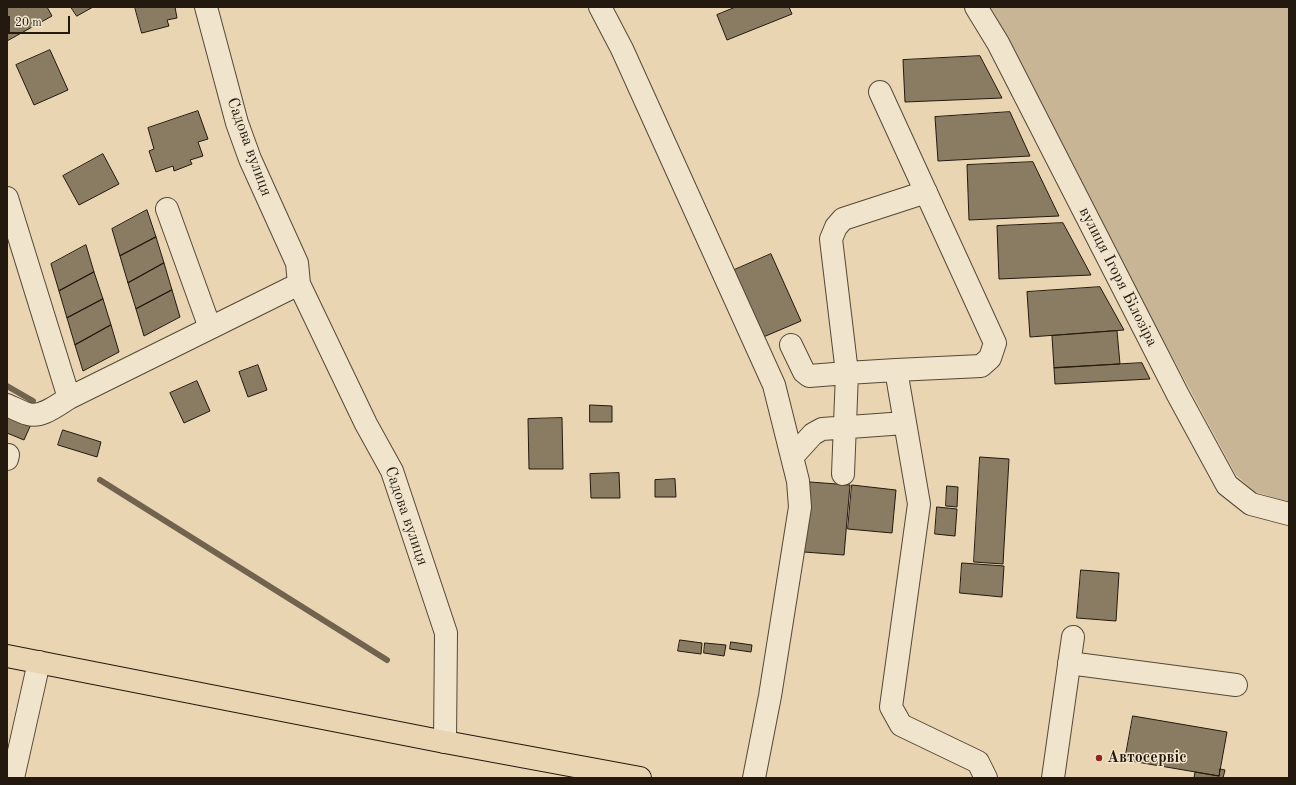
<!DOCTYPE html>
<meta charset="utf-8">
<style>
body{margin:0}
#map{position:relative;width:1296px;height:785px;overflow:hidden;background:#e9d5b2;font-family:"Old Standard TT",serif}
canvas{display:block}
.frame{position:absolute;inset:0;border:8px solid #23190e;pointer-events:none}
.scale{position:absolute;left:8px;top:16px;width:62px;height:18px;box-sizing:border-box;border:2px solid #23190e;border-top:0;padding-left:5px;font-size:12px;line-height:14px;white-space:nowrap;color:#23190e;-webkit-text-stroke:3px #f1e4cd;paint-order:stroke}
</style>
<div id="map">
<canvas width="1296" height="785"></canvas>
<div class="frame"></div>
<div class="scale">20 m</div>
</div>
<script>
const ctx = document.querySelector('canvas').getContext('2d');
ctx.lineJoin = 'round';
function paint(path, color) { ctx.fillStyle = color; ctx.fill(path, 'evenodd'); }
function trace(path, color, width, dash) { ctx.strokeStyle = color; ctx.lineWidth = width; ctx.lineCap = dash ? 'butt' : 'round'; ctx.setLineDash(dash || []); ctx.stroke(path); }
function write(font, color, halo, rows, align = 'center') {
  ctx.font = font + ' "Old Standard TT",serif'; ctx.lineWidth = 3; ctx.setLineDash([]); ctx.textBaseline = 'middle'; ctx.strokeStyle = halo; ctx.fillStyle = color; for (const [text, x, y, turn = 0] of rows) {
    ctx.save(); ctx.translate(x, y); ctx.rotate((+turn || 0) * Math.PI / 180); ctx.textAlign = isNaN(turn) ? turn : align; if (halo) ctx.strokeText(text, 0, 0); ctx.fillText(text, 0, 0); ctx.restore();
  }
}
paint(new Path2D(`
 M989,7H1289V502L1255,492L1236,475L1136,290Z`), '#c7b596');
trace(new Path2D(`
 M7,386L33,401
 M100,480L387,660`), '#72634f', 6);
const building = new Path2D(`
 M7,7H47L52,16L7,41Z
 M71,7H93L77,16Z
 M135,7H175L177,18L167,20L169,26L142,33Z
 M736,7H789L792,14L727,40L717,15Z
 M50,50L68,90L34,105L16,65Z
 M980,56L1002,98L905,102L903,60Z
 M198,111L208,139L198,142L203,156L190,160L192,164L174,171L173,166L156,172L149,151L154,149L148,128Z
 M1010,112L1030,156L938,161L935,117Z
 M103,154L119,184L79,205L63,176Z
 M1033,162L1059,216L969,220L967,165Z
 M147,210L156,237L120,256L112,229Z
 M1063,223L1091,275L999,279L997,226Z
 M156,237L164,263L128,283L120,256Z
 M86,245L94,272L59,291L51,264Z
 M771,254L801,321L761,338L732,271Z
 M164,263L172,290L136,309L128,283Z
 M94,272L103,299L67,318L59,291Z
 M1100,287L1124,330L1030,337L1027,292Z
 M172,290L180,317L144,336L136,309Z
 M103,299L111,325L75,345L67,318Z
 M111,325L119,352L83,371L75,345Z
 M1117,331L1120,364L1054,368L1052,336Z
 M1142,363L1150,379L1055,384L1054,368Z
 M258,365L267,390L248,397L239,372Z
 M197,381L210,411L184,423L170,393Z
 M590,405L612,406V422H590Z
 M7,411L32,422L24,440L7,433Z
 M562,418L563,469H529L528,419Z
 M63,430L101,442L97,457L58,445Z
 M980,457L1009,459L1003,564L974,562Z
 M619,473L620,498H591L590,474Z
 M675,479L676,497H655V480Z
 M810,482L850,485L844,555L804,552Z
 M852,485L896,490L892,533L848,529Z
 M947,486L958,487L957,507L946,506Z
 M937,507L957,509L955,536L935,534Z
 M962,563L1004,566L1002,597L960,593Z
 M1081,570L1119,573L1116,621L1077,618Z
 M680,640L702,643L701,654L678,651Z
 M731,642L752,645L751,652L730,649Z
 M705,643L726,645L724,656L704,653Z
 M1133,716L1227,732L1219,776L1125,760Z
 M1220,769L1225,770L1223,778H1194L1195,772L1219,776Z`);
paint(building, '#8a7b63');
trace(building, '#23190e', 1);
const minor = new Path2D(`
 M206,7L237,123L250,159L297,263L299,284L366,424L392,471L446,633L445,742
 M600,7L622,49L774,385L798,481L800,507L770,696L754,778
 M976,7L998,43L1178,395L1227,485L1251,504L1289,514
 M880,92L995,343L990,358L981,366L896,370L919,504L891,707L901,725L978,762L986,778
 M7,198L69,398L299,284
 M167,209L210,328
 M791,345L804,372L809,376L847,373L843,474
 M896,370L847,373L831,239L836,227L843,219L926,192
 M7,405C14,408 21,412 28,414C42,418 57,405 69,398
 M792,457L813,434L822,429L905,423
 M7,459L8,455
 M1069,663L1236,685
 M13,778L39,662
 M1053,778L1073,637`);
const highway = new Path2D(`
 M7,656L445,742L640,778`);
trace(minor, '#544837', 24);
trace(highway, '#23190e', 24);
trace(minor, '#f1e4cd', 22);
trace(highway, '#e9d5b2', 22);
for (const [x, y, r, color] of [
 [1099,758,4,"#8f2418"]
]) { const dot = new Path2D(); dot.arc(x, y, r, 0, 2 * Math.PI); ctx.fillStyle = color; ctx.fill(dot); trace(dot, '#f1e4cd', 1.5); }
write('16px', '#23190e', '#f1e4cd', [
 ["Садова вулиця",249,147,70],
 ["вулиця Ігоря Білозіра",1118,277,63],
 ["Садова вулиця",406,516,71]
]);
write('bold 16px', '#23190e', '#f1e4cd', [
 ["Автосервіс",1107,758]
], 'left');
</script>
